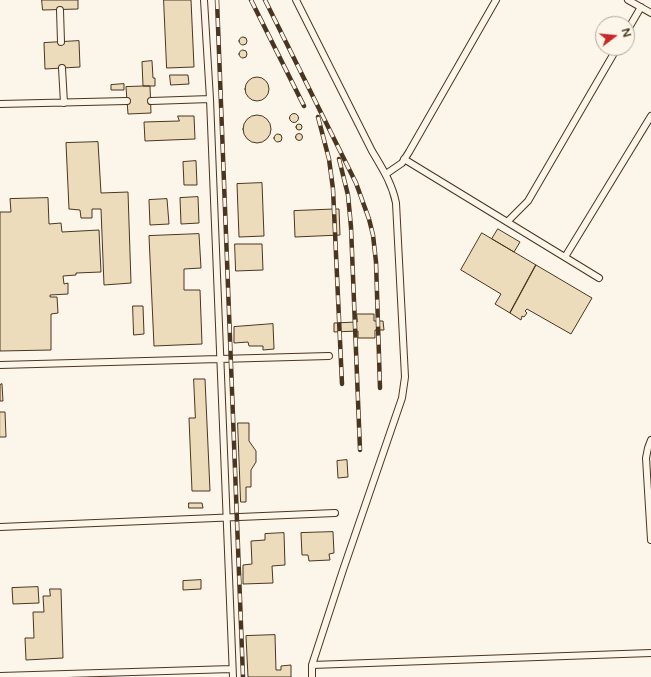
<!DOCTYPE html>
<style>
body{margin:0}
#map{position:relative;width:651px;height:677px;overflow:hidden;background:#fbf6e9;font-family:"Varela Round",sans-serif}
canvas{display:block}
.north{position:absolute;left:595px;top:16px;width:40px;height:40px;box-sizing:border-box;background:#fbf6e9;border:1px solid #b4a999;border-radius:50%;rotate:74deg;font-size:11px;font-weight:700;line-height:16px;text-align:center;color:#4a3520}
.north::after{content:'';display:block;margin:auto;width:14px;height:18px;background:#c62828;clip-path:polygon(50% 0,100% 100%,50% 72%,0 100%)}
</style>
<div id="map">
<canvas width="651" height="677"></canvas>
<div class="north">N</div>
</div>
<script>
const ctx = document.querySelector('canvas').getContext('2d');
ctx.lineJoin = 'round';
function paint(path, color) { ctx.fillStyle = color; ctx.fill(path, 'evenodd'); }
function trace(path, color, width, dash) { ctx.strokeStyle = color; ctx.lineWidth = width; ctx.lineCap = dash ? 'butt' : 'round'; ctx.setLineDash(dash || []); ctx.stroke(path); }
const building = new Path2D(`
 M42,0H78V9L43,10Z
 M164,0H191L194,67L167,68Z
 M239 41a4 4 0 1 1 8 0a4 4 0 1 1-8 0Z
 M79,41L80,67L45,69L44,43Z
 M239 54a4 4 0 1 1 8 0a4 4 0 1 1-8 0Z
 M152,61L153,78H155V86H143L142,62Z
 M170,75H188L189,84L171,85Z
 M245 89a12 12 0 1 1 24 0a12 12 0 1 1-24 0Z
 M124,84V90H111V85Z
 M143,86H150L151,113L128,114L126,87Z
 M289.5 118a4.5 4.5 0 1 1 9 0a4.5 4.5 0 1 1-9 0Z
 M243 129a14 14 0 1 1 28 0a14 14 0 1 1-28 0Z
 M178,116H194L195,139L145,141L144,122L179,121Z
 M296 127a3 3 0 1 1 6 0a3 3 0 1 1-6 0Z
 M295.5 137a3.5 3.5 0 1 1 7 0a3.5 3.5 0 1 1-7 0Z
 M274 138a4 4 0 1 1 8 0a4 4 0 1 1-8 0Z
 M98,142L101,193L128,192L131,283L104,285L101,209H92V218H81L80,210L69,209L66,143Z
 M196,161L197,185H184L183,162Z
 M262,183L264,236L239,237L237,184Z
 M198,197L199,223L181,224L180,198Z
 M48,198L49,224L61,223L62,232L99,230L101,272L76,273V275L63,276L64,284L68,283V294L50,295V297H57L58,313L51,314V350L0,351V212H11L10,199Z
 M167,199L169,224L150,225L149,200Z
 M334,209H339L340,235L295,237L294,211Z
 M498,229L520,242L514,252L492,239Z
 M482,233L536,265L510,313L495,304L501,294L461,270Z
 M199,234L201,268L184,269V290H200L202,344L154,346L149,236Z
 M235,244H262L263,270L236,271Z
 M536,265L592,298L571,334L527,309L525,311L527,313L524,317L522,316L521,320L510,313Z
 M133,306H143L144,334L134,335Z
 M357,314H374V321H383L384,330H375V338H358V331L334,332V323L357,322Z
 M273,324L274,349L263,350V346H249L248,342L234,343V327Z
 M194,379H205L210,491H192L189,418H195Z
 M2,384L3,401H0V385Z
 M0,412H5L6,437H0Z
 M238,423H249V441L256,451V462L251,470V487H246V502H241Z
 M347,460L348,477L338,478L337,461Z
 M189,503H202L203,508H189Z
 M333,532L334,553L329,554L330,560L309,561L308,555H302L301,533Z
 M284,533L285,565L272,566L273,583L243,584V565L252,564L251,541L265,540V534Z
 M201,580V589L183,590V581Z
 M38,587L39,603L13,604L12,588Z
 M50,589H61L63,658L26,660L25,638H34L33,612H44L43,596H50Z
 M275,635L276,670H281V666L291,665V677H248L246,636Z`);
paint(building, '#ecdcbc');
trace(building, '#4a3520', 1);
const service = new Path2D(`
 M204,0L210,99
 M296,0L372,151C382,168 392,183 396,203L405,377L402,398L343,570L312,665V677
 M628,0L651,13
 M60,10L61,42
 M627,31L641,7
 M62,68L64,103
 M151,101L210,99L233,677
 M0,104L127,101
 M404,159L599,278
 M386,174L402,163L409,152L496,0
 M507,222L528,201L617,48
 M565,257L651,116
 M0,365L329,356
 M651,440L648,448L646,458L651,540
 M0,527L335,513
 M312,665L651,653
 M0,676L232,669`);
trace(service, '#4a3520', 8);
trace(service, '#fbf6e9', 6);
const rail = new Path2D(`
 M217,0L243,677
 M251,0L304,106
 M265,0L356,183L369,219L373,235L376,262L380,388
 M318,117L329,159L333,189L342,384
 M339,159L348,195L351,227L360,450`);
trace(rail, '#4a3520', 4.5);
trace(rail, '#fbf6e9', 3, [9]);
</script>
